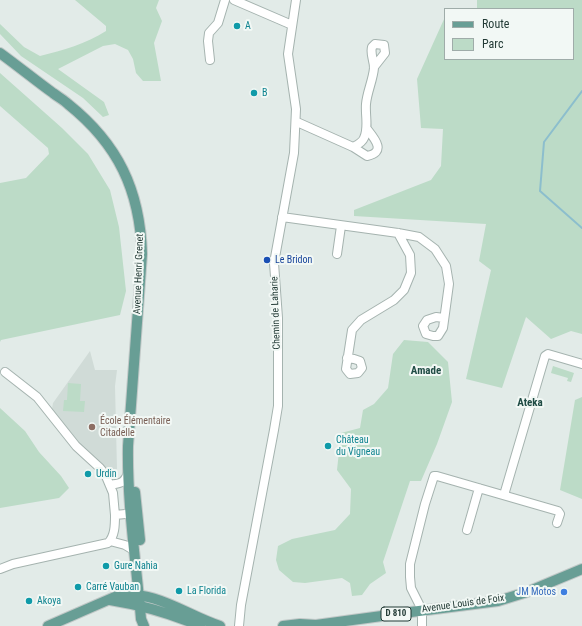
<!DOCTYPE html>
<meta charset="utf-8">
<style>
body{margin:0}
#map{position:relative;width:582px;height:626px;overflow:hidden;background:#e2ebe8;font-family:"Roboto Condensed",sans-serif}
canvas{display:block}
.legend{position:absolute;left:444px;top:8px;width:130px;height:52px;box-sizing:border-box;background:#f2f8f5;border:1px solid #9faca9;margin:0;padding:5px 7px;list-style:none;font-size:12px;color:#233b36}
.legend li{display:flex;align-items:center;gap:8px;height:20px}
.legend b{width:20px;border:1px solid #9faca9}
</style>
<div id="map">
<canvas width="582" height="626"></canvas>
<ul class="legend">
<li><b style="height:5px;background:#689e95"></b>Route</li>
<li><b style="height:11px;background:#bcdbc7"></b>Parc</li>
</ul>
</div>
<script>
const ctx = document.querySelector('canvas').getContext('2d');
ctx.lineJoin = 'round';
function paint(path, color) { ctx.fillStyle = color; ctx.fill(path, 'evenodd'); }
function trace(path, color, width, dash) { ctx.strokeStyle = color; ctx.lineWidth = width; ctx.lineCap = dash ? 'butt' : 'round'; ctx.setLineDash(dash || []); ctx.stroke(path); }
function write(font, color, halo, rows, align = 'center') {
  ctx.font = font + ' "Roboto Condensed",sans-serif'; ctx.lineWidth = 4; ctx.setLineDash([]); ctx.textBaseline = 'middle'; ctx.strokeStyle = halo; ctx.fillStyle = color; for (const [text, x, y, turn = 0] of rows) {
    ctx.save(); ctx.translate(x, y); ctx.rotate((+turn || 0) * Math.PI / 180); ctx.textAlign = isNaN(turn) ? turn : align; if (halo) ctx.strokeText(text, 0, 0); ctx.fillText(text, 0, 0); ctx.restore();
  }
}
paint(new Path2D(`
 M90,351L95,370H117L115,386L117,469L109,474L102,464L82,446L52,409L53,403Z`), '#d0dbd7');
paint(new Path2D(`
 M75,0H159L156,8L162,21L154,43L161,81H143L136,73L133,59L128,50L115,44L103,46L58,69L104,102L109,115L103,117L83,98L21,56L0,34V24L24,47L40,56C63,50 86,44 106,31V26Z
 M477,0H582V334L571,331L551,339L526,317L502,388L466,379L491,270L479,261L486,224L354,216V210L431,180L441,166L443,129L421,128L417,79L445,17V59H573V9H477Z
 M0,73L62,128L88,154L110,190L119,227L126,291L120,315L1,340L0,342V183L26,178L49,154L48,148L0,106Z
 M404,340L428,342L448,362L452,402L437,444L421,481H410L383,562L386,573L370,584L362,595L352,596L350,583L342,578L305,583L293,582L279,570L276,560L278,546L292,539L335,530L350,514L351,489L337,470L341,433L360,428L363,410L374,404L388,388L393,354Z
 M553,366L574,373L571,382L567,381L568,378L551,373Z
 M68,383L81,384L80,401H85L84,412L63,411L64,400H67Z
 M582,397V499L560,490L575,400Z
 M0,408L25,431L39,452L61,476L69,488L59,498L0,508Z`), '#bcdbc7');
trace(new Path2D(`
 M582,91L544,142L540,191L582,228`), '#8cbecd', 2);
const minor = new Path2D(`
 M234,0L292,25
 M210,60L208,41L209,33L218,23L225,0
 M297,122L353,147C357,145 362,143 364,138C369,128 365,115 366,104C367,92 373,80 374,68C374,60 370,54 372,47L375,44L384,45L385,53L374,67
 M353,147L367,156C387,152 374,138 367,129
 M282,217L398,233L419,237L435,249L446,266L449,284L443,328L438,336H433L426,334L423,326L427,320L436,317L444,318
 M337,254L341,226
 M347,358L354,359L360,361L362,368L358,373L350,374L346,369L352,330L361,320L394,300L404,290L411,273L410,255L398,233
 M5,372L37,397L76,446L100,468L105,474L113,493L115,515
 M110,485C120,483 124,484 128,473
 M504,495L545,356L548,354L582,364
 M467,530L479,488
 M110,541L125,545L135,551
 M0,569L13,564L108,543C115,536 115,525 115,515L136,513
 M239,626L241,605L274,430L278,406V318L274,263L294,153L296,109L288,54L296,0
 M422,626V610L411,588L410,577V564L425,504L434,476H437L558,511L560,514L557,523`);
const major = new Path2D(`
 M0,53C18,66 35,80 53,93C58,97 64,100 68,104C118,144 140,190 142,254L128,446C127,504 136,561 141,619L144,626
 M135,492L140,540
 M110,600C141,605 170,613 200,626
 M48,626L117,596C154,589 186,615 220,626
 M283,626L300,624L316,625L411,612L498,601L527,592L582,569`);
trace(minor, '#a5b3af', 10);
trace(major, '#c1c8c7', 12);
trace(minor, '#fff', 8);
trace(major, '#689e95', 10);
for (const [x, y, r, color] of [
 [237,26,4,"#0f9aa8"],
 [254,93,4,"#0f9aa8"],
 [267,260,4,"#1a4fb4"],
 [92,427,4,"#8d6e63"],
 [328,446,4,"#0f9aa8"],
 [88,474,4,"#0f9aa8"],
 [106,566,4,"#0f9aa8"],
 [78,587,4,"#0f9aa8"],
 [179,591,4,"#0f9aa8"],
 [564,592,4,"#3f7fe0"],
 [29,601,4,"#0f9aa8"]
]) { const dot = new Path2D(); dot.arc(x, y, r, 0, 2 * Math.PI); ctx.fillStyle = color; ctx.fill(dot); trace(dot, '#f2f8f5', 1.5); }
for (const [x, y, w] of [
 [396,614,30]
]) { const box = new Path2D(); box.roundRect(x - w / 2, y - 7, w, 14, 3); ctx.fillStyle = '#f2f8f5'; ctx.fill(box); trace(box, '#233b36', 1); }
write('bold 9px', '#233b36', null, [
 ["D 810",396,614]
]);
write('10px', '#0d838f', '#f2f8f5', [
 ["A",245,26],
 ["B",262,93],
 ["Château",336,440],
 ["du Vigneau",336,452],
 ["Urdin",96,474],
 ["Gure Nahia",114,566],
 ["Carré Vauban",86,587],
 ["La Florida",187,591],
 ["Akoya",37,601]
], 'left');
write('10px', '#164399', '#f2f8f5', [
 ["Le Bridon",275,260]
], 'left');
write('10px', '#233b36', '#f2f8f5', [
 ["Avenue Henri Grenet",139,274,-88],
 ["Chemin de Laharie",276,313,-92],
 ["Avenue Louis de Foix",463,604,-8]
]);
write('10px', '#785e54', '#f2f8f5', [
 ["École Élémentaire",100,421],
 ["Citadelle",100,433]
], 'left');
write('10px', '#366cbe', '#f2f8f5', [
 ["JM Motos",556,592]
], 'right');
write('bold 11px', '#204c45', '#f2f8f5', [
 ["Amade",426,371],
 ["Ateka",530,403]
]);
</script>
